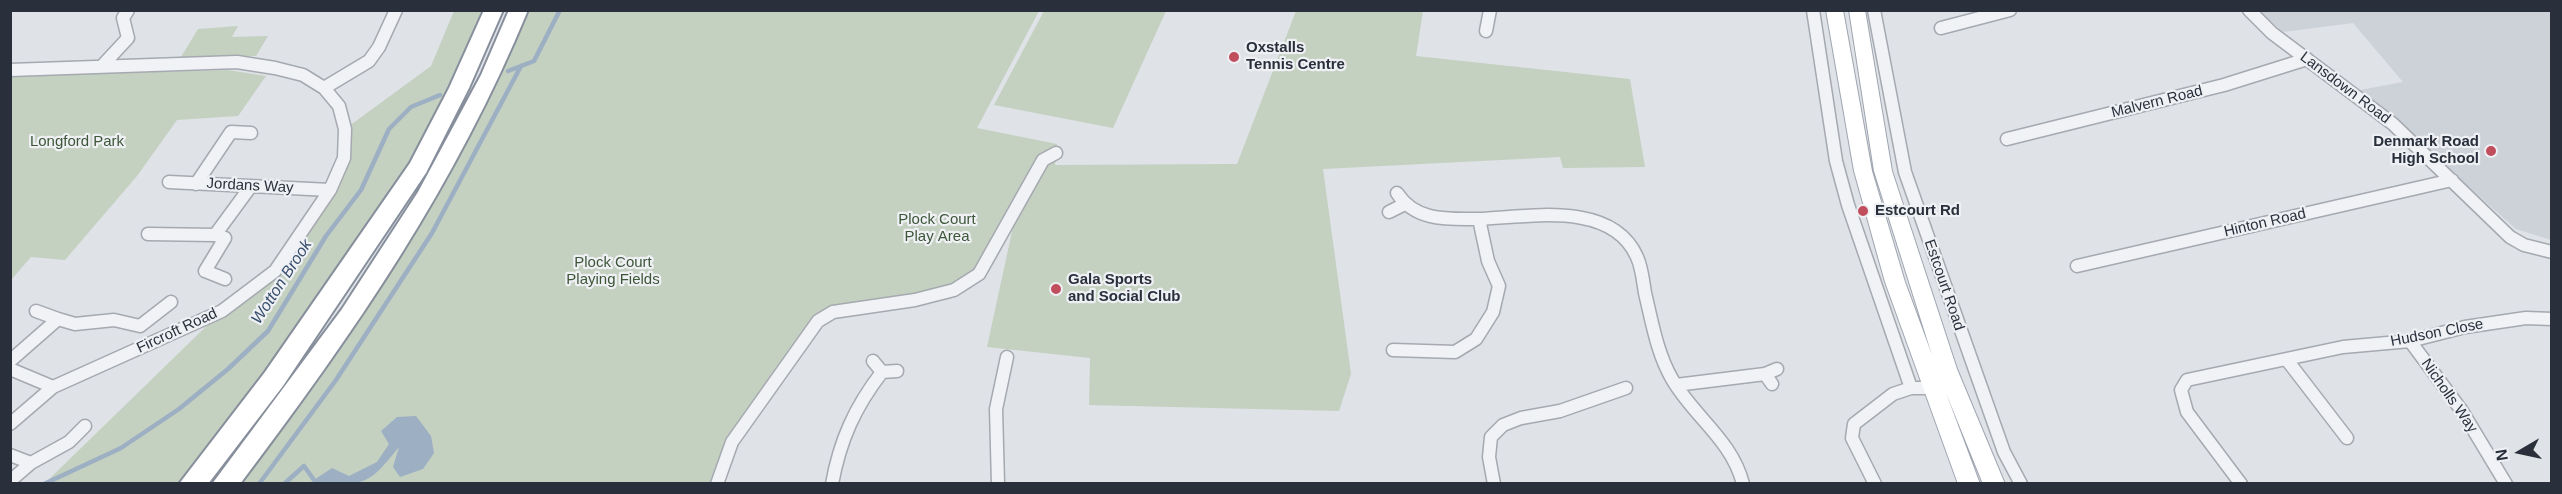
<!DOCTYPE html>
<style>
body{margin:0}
#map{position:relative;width:2562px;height:494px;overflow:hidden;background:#dfe2e7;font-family:Helvetica,sans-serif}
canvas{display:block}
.frame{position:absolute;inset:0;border:12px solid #29303c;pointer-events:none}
.north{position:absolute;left:2490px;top:422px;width:60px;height:60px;-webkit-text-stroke:4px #eef0f4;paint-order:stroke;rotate:261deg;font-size:16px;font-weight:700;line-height:24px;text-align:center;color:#29303c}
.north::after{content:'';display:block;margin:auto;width:21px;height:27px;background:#29303c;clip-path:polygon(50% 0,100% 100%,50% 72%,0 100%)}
</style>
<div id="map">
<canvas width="2562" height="494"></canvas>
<div class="frame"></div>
<div class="north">N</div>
</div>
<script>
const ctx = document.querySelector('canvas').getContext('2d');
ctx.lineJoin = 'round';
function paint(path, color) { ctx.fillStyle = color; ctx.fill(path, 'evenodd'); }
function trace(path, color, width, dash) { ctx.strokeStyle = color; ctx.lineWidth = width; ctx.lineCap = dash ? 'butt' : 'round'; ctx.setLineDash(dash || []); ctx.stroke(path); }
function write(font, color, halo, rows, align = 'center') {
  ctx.font = font + ' Helvetica,sans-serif'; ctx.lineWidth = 4.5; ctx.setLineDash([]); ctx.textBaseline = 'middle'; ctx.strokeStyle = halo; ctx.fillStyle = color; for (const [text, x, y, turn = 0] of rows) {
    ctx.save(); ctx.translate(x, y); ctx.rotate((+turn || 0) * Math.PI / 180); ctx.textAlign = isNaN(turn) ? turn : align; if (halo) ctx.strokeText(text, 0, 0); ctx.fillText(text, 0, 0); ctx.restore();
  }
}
paint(new Path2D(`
 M2259,11H2551V240L2516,229L2360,90L2403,82L2353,23L2283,32Z`), '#cdd1d8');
paint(new Path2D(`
 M454,11H485L459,88L274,379L306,380L472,133L530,11H1039L977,128L1057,144L1055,165L1237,164L1296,11H1423L1416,56L1630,79L1645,167L1563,168L1560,157L1323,169L1351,374L1339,411L1089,405L1090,358L987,347L1016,213L979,274L954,290L818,321L732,442L717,483L44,484L222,311L275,271L330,190L345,129L431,66Z
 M1044,11H1166L1113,128L994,105Z
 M238,26L232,37L268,36L256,56L181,57L198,29Z
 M228,70L266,76L238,116L177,120L137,176L65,260L31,257L11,280V76Z`), '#c4d0c0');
paint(new Path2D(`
 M416,416L431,436L434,453L423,469L400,477L393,467L399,447C366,488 365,484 314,483V480L332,468L349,476L377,462L389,444L381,431L397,417Z`), '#9dafc3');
trace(new Path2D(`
 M508,71L534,61L560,10
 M44,484L121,448L179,409L228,369L268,331L326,236L361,190L389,129L411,107L440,95
 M259,484L336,380L432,233L521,66
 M284,484L304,466L314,480`), '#9dafc3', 4.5);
const street = new Path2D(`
 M1813,10L1836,161L1848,205L1911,388H1939
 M1874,10L1905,172L2004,452L2021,484
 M2249,10L2272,33L2393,124L2510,237L2524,245L2552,252
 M1941,28L2010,10
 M1486,31L1490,10
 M101,67L128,38L123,18L128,10
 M10,70L237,62L275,68L303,75L324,88L339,106L345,129L344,158L330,190L275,271L222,311L53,387L10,424
 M324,88L369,61L379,47L396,10
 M2007,139L2224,85L2307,59
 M169,182L330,190
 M196,184L231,132L251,133
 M1397,193C1416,222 1448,219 1479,219
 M1389,212L1403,205
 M148,234L215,235L251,186
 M215,235L225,238L205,271L225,279
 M2077,266L2452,180
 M58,319L75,324L114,320L140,326L171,302
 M2410,341L2462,411L2506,484
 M1393,350L1455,352L1476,339L1493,312L1499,286L1488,261L1479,219C1528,217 1612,200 1637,257C1642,268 1643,281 1645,293C1652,322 1657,353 1672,379C1694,417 1732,440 1743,484
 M2287,360L2347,438
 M10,361L58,319L36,311
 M10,369L53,387
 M882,372L897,371
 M1765,374L1772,384
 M1676,385L1765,374L1777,369
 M10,455L31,463L10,481
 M31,463L69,442L85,426
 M717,484L732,442L818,321L833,312L915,300L954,290L979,274L1043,160L1056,153
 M832,484C840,440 855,407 882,372L873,361
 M998,484L996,409L1007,357
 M1494,484L1489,457L1491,437L1503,425L1521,418L1560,411L1626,388
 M1875,484L1852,438L1854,424L1893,394L1911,388
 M2241,484L2187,412L2181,390L2187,380L2343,347L2410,341L2465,327L2526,318L2552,319`);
const primary = new Path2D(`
 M1826,10H1843L1872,171L1905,282L1932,355L1874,171L1849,10H1865L1892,171L1957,369L2005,484H1983L1946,393L1980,484H1958L1885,282L1854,171Z`);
const highway = new Path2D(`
 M484,10H503L469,88L426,173L283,386L208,484H179L265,372L410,163L449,88Z
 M509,10H528C455,187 355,332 240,484H212L342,309L418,192L481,75Z`);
trace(street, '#a5a9b0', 15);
trace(primary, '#9fa6b1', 2);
trace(highway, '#878f9c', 4);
trace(street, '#f1f2f5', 12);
paint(primary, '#fff');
paint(highway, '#fff');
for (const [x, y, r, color] of [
 [1234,57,6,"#c14e5d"],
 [2491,151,6,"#c14e5d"],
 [1863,211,6,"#c14e5d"],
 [1056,289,6,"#c14e5d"]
]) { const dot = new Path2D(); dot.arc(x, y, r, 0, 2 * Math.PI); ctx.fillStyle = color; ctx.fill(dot); trace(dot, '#eef0f4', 2); }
write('bold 15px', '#29303c', '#eef0f4', [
 ["Oxstalls",1246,48],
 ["Tennis Centre",1246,65],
 ["Denmark Road",2479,142,"right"],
 ["High School",2479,159,"right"],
 ["Estcourt Rd",1875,211],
 ["Gala Sports",1068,280],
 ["and Social Club",1068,297]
], 'left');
write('15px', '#29303c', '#eef0f4', [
 ["Lansdown Road",2345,88,37],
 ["Malvern Road",2157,102,-14],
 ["Jordans Way",250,186,3],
 ["Hinton Road",2265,223,-13],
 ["Estcourt Road",1944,285,71],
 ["Fircroft Road",177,331,-25],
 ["Hudson Close",2437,333,-11],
 ["Nicholls Way",2449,396,55]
]);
write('15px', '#3d5638', '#eef0f4', [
 ["Longford Park",77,142],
 ["Plock Court",937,220],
 ["Play Area",937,237],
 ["Plock Court",613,263],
 ["Playing Fields",613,280]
]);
write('italic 16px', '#374e6c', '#eef0f4', [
 ["Wotton Brook",282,282,-57]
]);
</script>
